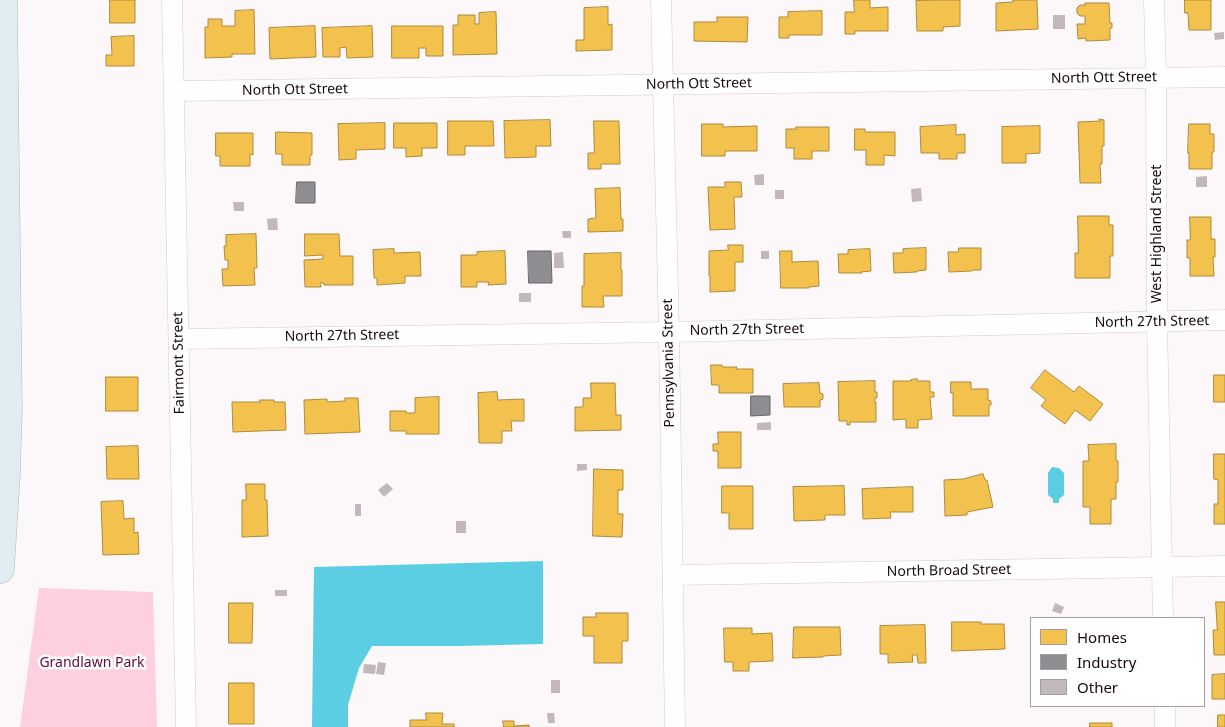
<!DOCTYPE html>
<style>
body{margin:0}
#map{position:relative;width:1225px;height:727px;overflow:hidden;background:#fcf7f9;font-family:"Noto Sans",sans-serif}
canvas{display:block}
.legend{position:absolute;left:1030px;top:617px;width:175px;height:90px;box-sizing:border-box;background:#fff;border:1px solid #a29d9e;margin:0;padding:6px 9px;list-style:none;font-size:15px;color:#16090d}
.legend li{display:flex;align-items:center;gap:10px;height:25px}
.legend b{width:25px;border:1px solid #a29d9e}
</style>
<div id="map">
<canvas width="1225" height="727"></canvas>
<ul class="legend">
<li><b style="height:14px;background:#f2c14e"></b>Homes</li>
<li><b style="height:14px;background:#8d8d92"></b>Industry</li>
<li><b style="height:14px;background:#c2b8bb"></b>Other</li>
</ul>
</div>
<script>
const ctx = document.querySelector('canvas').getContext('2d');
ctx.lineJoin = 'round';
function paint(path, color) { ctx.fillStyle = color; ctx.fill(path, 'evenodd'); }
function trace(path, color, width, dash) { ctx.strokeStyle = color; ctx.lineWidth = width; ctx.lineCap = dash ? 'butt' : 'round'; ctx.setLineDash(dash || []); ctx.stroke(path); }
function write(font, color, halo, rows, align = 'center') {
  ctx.font = font + ' "Noto Sans",sans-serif'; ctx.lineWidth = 5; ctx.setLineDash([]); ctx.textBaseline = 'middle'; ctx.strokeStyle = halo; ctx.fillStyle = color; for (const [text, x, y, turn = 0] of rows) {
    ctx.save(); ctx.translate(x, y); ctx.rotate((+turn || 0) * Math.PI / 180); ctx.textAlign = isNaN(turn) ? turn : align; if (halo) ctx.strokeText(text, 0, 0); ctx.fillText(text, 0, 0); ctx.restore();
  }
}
paint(new Path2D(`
 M39,588L153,592L157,727H20Z`), '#fecfdf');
paint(new Path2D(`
 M1052,467L1059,468L1064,473V495L1059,499V503H1053V499L1048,495V473Z
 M543,561V644L461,646H372L359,668L348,705V727H312L314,567Z`), '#5bcee3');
const homes = new Path2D(`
 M110,0H135V23H110Z
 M854,0H870V8L888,7V31H855V34H845V12H854Z
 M940,0H960V26L943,27V31H917L916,1Z
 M1013,0H1037L1038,29L996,31V3L1013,2Z
 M1185,0H1211V30H1189L1188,13H1185Z
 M1085,3H1109L1110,23H1112V28H1110V40L1086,41V38L1078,39L1077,24H1085V16H1080L1077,13V8L1080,5H1085Z
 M608,7V25L612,24V50L576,51V40H584V8Z
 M254,10L255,54H232V57L205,58V27H208V19H222V26H235V11Z
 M822,11V35H789V38H779V17H788V12Z
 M496,12L497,54L453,55V25H458V15H475V24H479V13Z
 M717,17H748L747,42L694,41V22H717Z
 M315,26L316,57L270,59L269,28Z
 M372,26L373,57L347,58L346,47L340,48V57H323L322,28Z
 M392,26H443V56H426V48H419V58H392Z
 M134,36V66H106V55H112L111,37Z
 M1099,119L1104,120V146H1102V164H1100L1101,183H1080L1078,122L1100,121Z
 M550,120L551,146H536V157L505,158L504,121Z
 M448,121H493L494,146H465V155H448Z
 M594,121H619L620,164H601V169H588V153H594Z
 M385,123V149L356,150V159L339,160L338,124Z
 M394,123H437V148H422V156L406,157V148H394Z
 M702,124H723V127L757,126V151H725V156H702Z
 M1189,124H1210V134H1214V152H1212V169H1189V153H1188Z
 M956,125V135L965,134V153H957V159H939V153H921L920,127Z
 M1040,126V153L1026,154V163H1002V127Z
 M796,127H829V151H812V159H794V148H786V129H796Z
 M855,129H865V132H895V156L884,155V165H866V150H855Z
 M276,132L312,133V155H310V165H282V154H276Z
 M216,133H253V155L250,154V166H220V156H216Z
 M725,182H741L742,197H734L735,229L710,230L708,187H725Z
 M620,188L621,219H623V231L588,232V219L596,218L595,189Z
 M1078,216H1109V225H1113V256H1110V278H1075V253H1078Z
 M1190,217H1211V239H1215V257H1213L1214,276H1190V258H1187V240H1190Z
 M256,234L257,268H254L255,285L223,286L222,269H228V260H225L224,246H226V235Z
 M305,234H339L340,256H353V285H324V283H320L321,287H305L304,260L323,259V255L305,256Z
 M728,245H743V262H735V291L710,292V276H709V251L728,250Z
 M926,248V270L917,271V272L894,273L893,253H903V249Z
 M959,248H981V270H972V271L949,272L948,252H958Z
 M394,249V253L420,252L421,276H405V283L377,285V278H374L373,250Z
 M870,249L871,271L861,272L862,273H839L838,254H848V250Z
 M505,251L506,284L488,285L489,282H477V287H461V255H477V252Z
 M780,251H792V262L818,261L819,286L809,287V288H781Z
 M621,253V270H622V296H603L604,307H582V286H584V254Z
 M711,365H722V367H737L736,369H753V393H719V385H712Z
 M1045,370L1074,392L1079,386L1103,404L1090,421L1075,410L1065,424L1041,406L1046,400L1031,388Z
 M1214,375H1225V402H1214Z
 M106,377H138V411H106Z
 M917,379V381H930V392H934V397H930L932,419L918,420V428H906V420H905V419L893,420V381H911V380Z
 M875,381V392H877V398H875V402H876V422H850V425H847V421H839L838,382Z
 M951,382H971V389H988V400L991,401V405H989V416H953V392L951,393Z
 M591,383H615L616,415H621V430L575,431V407H583V398H591Z
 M819,383L820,393L823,394V399L820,400V407H784L783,384Z
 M497,392L498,400L524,399V421H511L512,431H502V443H479L478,393Z
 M439,397V434H406V431H390V411H406V413H415V398Z
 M345,398H358L360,432L305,434L304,400L327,399V402L345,401Z
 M260,400H274V402H285L286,430L233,432L232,402H260Z
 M718,432H741V468H718V451H713V444H718Z
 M1116,444V461H1118V482H1116V499H1111V524H1090V507H1083V461H1089L1088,445Z
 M138,446L139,479H107L106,447Z
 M1214,454H1225V524H1214V504H1218V480L1214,479Z
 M594,469L623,470V490H618V514H623L622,537L593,536Z
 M983,474L985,480H987L993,507L967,512V515L945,516L944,480L963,479Z
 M246,484H265V500H267L268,536L242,537V500H246Z
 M722,486H753V529H729V513H722Z
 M844,486L845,515H825V520L794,521L793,487Z
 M913,487V512H890L891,518L863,519L862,489Z
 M123,501L124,519L134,518V533L138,532L139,554L103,555L101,502Z
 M1216,602H1225V655H1214L1213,630H1217Z
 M229,603H253L252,643H229Z
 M596,613H628V641H622V663H594V636H583V617H596Z
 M952,622H981V624H1004L1005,649L952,651Z
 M925,625L926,663H918L917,655H912L913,662L888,663V654H880V626Z
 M794,627H840L841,655L823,656V657L793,658Z
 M724,628H752V634L772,633L773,661L749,662V671H733V662H725Z
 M1225,674V699H1212V675Z
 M229,683H254V724H229Z
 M426,713H443L442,724H454V727H410V720H426Z
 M1218,715H1225V727H1218Z
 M503,721H514V726L529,725V727H504Z
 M1090,723H1112V727H1090Z`);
paint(homes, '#f2c14e');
trace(homes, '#b08a3a', 1);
const industry = new Path2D(`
 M297,182H315V203H296Z
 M528,251H551L552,283H529Z
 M751,396H770V415L751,416Z`);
paint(industry, '#8d8d92');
trace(industry, '#69656a', 1);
paint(new Path2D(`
 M1053,15H1065V29H1053Z
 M1224,32V39L1215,40L1214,33Z
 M764,174V185H755L754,175Z
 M1207,176V187H1196V177Z
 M921,188L922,201L912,202L911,189Z
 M775,190H784V199H775Z
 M233,202H244V211H234Z
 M277,218L278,230H268L267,219Z
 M562,231H571V238H563Z
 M761,251H769V259H761Z
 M563,252L564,268H554V253Z
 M519,293H531V302H519Z
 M771,422V430H757V423Z
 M577,464H587V470L577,471Z
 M387,483L393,489L384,497L378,490Z
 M355,504H361V516H355Z
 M456,521H466V533H456Z
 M275,590H287V596H275Z
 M1055,603L1064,607L1061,614L1052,611Z
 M378,662L386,663L384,675L376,674Z
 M364,664L376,665L375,674L363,673Z
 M551,680H560V693H551Z
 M547,713H554L555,723H548Z`), '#c2b8bb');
const minor = new Path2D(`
 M172,0L186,727
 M661,0L669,332L675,727
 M1154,0L1156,77L1157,322L1163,618
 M174,91L1225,77
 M179,339L669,332L1225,320
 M673,575L1225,566
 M1165,706V727`);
const highway = new Path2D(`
 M0,569L6,474L8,409L3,0`);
trace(minor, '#d4cace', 21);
trace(highway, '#b0babf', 29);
trace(minor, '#fffefe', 20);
trace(highway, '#e0ecef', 28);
write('14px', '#16090d', '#fff', [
 ["North Ott Street",1104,78,-1],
 ["North Ott Street",699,84,-1],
 ["North Ott Street",295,90,-1],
 ["West Highland Street",1157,234,-90],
 ["North 27th Street",1152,322,-1],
 ["North 27th Street",747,330,-1],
 ["North 27th Street",342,336,-1],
 ["Fairmont Street",179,363,-91],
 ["Pennsylvania Street",669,363,-91],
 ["North Broad Street",949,571,-1]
]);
write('14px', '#650c38', '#fff', [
 ["Grandlawn Park",92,663]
]);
</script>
